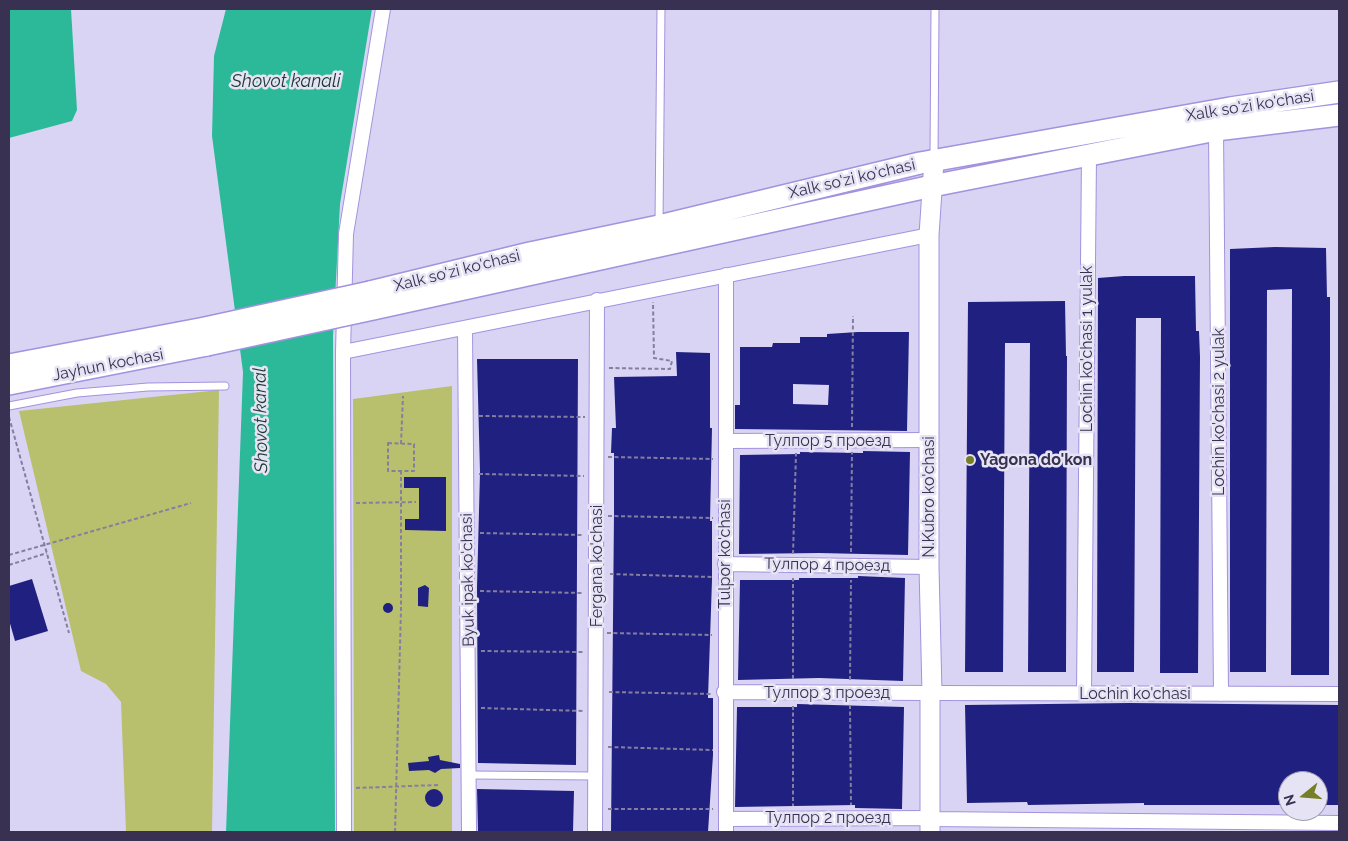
<!DOCTYPE html>
<meta charset="utf-8">
<style>
body{margin:0}
#map{position:relative;width:1348px;height:841px;overflow:hidden;background:#dad4f4;font-family:Raleway,sans-serif}
canvas{display:block}
.frame{position:absolute;inset:0;border:10px solid #383151;pointer-events:none}
.north{position:absolute;left:1278px;top:771px;width:50px;height:50px;box-sizing:border-box;background:#e6e4f4;border:1px solid #a09cb3;border-radius:50%;rotate:253deg;font-size:14px;font-weight:700;line-height:20px;text-align:center;color:#383151}
.north::after{content:'';display:block;margin:auto;width:18px;height:22px;background:#777e28;clip-path:polygon(50% 0,100% 100%,50% 72%,0 100%)}
</style>
<div id="map">
<canvas width="1348" height="841"></canvas>
<div class="frame"></div>
<div class="north">N</div>
</div>
<script>
const ctx = document.querySelector('canvas').getContext('2d');
ctx.lineJoin = 'round';
function paint(path, color) { ctx.fillStyle = color; ctx.fill(path, 'evenodd'); }
function trace(path, color, width, dash) { ctx.strokeStyle = color; ctx.lineWidth = width; ctx.lineCap = dash ? 'butt' : 'round'; ctx.setLineDash(dash || []); ctx.stroke(path); }
function write(font, color, halo, rows, align = 'center') {
  ctx.font = font + ' Raleway,sans-serif'; ctx.lineWidth = 5; ctx.setLineDash([]); ctx.textBaseline = 'middle'; ctx.strokeStyle = halo; ctx.fillStyle = color; for (const [text, x, y, turn = 0] of rows) {
    ctx.save(); ctx.translate(x, y); ctx.rotate((+turn || 0) * Math.PI / 180); ctx.textAlign = isNaN(turn) ? turn : align; if (halo) ctx.strokeText(text, 0, 0); ctx.fillText(text, 0, 0); ctx.restore();
  }
}
paint(new Path2D(`
 M452,386V832H354L353,399Z
 M219,390L212,832H126L121,702L106,684L81,671L19,411Z`), '#b8c06e');
paint(new Path2D(`
 M9,9H71L77,110L72,121L9,138Z
 M226,9H372L340,204L333,336L335,832H226L243,372L212,136L214,56Z`), '#2cb99a');
paint(new Path2D(`
 M1275,247L1326,248L1327,297H1330V359L1329,675H1291L1292,289L1267,290L1266,672H1230V249Z
 M1124,276H1195L1196,331H1199L1200,357L1198,673H1160L1161,318H1136L1134,672H1097L1098,278Z
 M1065,301L1066,356H1067L1066,672H1028L1030,343H1005L1003,672H965L968,302Z
 M858,332H909L907,431L735,429V405H740V347H772L773,343H800V337H827V334ZM793,384L829,385L828,405L793,404Z
 M676,352L710,353V428H712L710,521H712V580L708,698H713V755L708,832H611L614,513V453H611L612,428H616L614,377L677,376Z
 M477,359H578L576,765L478,763L477,588L480,472Z
 M863,451L910,452L908,555L819,553L739,554L740,455L800,454V452L863,453Z
 M404,477H446V531L405,530V519H419V488H404Z
 M858,576L905,578L903,681L819,678L738,680L740,580H799V578H858Z
 M32,579L48,631L15,641L9,620V586Z
 M425,585L429,588L428,607L418,606V588Z
 M383 608a5 5 0 1 1 10 0a5 5 0 1 1-10 0Z
 M1129,703L1339,705V805H1320L1319,781H1288V805H1144V803L1028,805L1027,802L967,803L965,705Z
 M797,704L904,707L902,809L855,808V805L735,807L737,707H797Z
 M439,755L440,760L460,764V768L441,769L435,773L429,770L409,771L408,763L429,761L428,757Z
 M425 798a9 9 0 1 1 18 0a9 9 0 1 1-18 0Z
 M477,789L574,791L573,832H478Z`), '#202080');
const lane = new Path2D(`
 M934,158L935,9
 M659,223L661,9
 M9,406L77,393L148,387L225,386
 M470,775L595,776`);
const street = new Path2D(`
 M1216,130L1221,694
 M726,275V832
 M465,328L469,832
 M343,352L929,235
 M726,441L929,440
 M725,564L929,567
 M724,692L930,693
 M932,693L1339,694
 M1084,693L1089,155
 M726,819L930,818
 M930,819L1339,823
 M344,832L343,352L346,234L383,9
 M595,832L597,300`);
const secondary = new Path2D(`
 M930,832V693H932L929,567V235L934,161`);
const primary = new Path2D(`
 M370,292L530,253L659,226L920,163L1230,108L1339,92
 M373,309L932,186L1216,130L1339,115
 M9,365L205,328
 M9,384L207,345`);
trace(lane, '#a392de', 9);
trace(street, '#a392de', 16);
trace(secondary, '#a392de', 21);
trace(primary, '#a392de', 24);
trace(new Path2D(`
 M609,368L670,369L672,361L654,358L653,302
 M479,416L585,417
 M9,417L69,633
 M852,427L853,316
 M388,443L414,444V471H388Z
 M401,444L403,396
 M608,457L713,459
 M479,474L584,476
 M356,503L416,502
 M608,516L713,518
 M480,533L583,535
 M851,552L852,452
 M793,554L796,453
 M9,555L191,503
 M9,565L47,553
 M610,574L712,577
 M480,591L583,593
 M607,633L712,635
 M481,651L584,652
 M793,679V578
 M850,680L851,580
 M609,692L712,694
 M850,705L851,805
 M793,706V806
 M481,708L584,711
 M608,747L713,750
 M356,788L438,785
 M608,809H713
 M395,832L401,609V471`), '#857f9f', 2, [4, 2.5]);
trace(lane, '#fff', 7);
trace(street, '#fff', 14);
trace(secondary, '#fff', 19);
trace(primary, '#fff', 21);
const primaryBridge = new Path2D(`
 M205,328L370,292
 M207,345L373,309`);
trace(primaryBridge, '#a392de', 24, []);
trace(primaryBridge, '#fff', 21);
for (const [x, y, r, color] of [
 [970,460,5,"#777e28"]
]) { const dot = new Path2D(); dot.arc(x, y, r, 0, 2 * Math.PI); ctx.fillStyle = color; ctx.fill(dot); trace(dot, '#e6e4f4', 2); }
write('16px', '#383151', '#e6e4f4', [
 ["Xalk so'zi ko'chasi",1250,106,-9],
 ["Xalk so'zi ko'chasi",852,179,-13],
 ["Xalk so'zi ko'chasi",457,271,-14],
 ["Lochin ko'chasi 1 yulak",1087,349,-90],
 ["Jayhun kochasi",108,365,-11],
 ["Lochin ko'chasi 2 yulak",1219,412,-90],
 ["Тулпор 5 проезд",828,441],
 ["N.Kubro ko'chasi",929,497,-90],
 ["Tulpor ko'chasi",725,554,-90],
 ["Тулпор 4 проезд",827,565,1],
 ["Fergana ko'chasi",597,566,-90],
 ["Byuk ipak ko'chasi",468,580,-91],
 ["Тулпор 3 проезд",827,693],
 ["Lochin ko'chasi",1135,694],
 ["Тулпор 2 проезд",828,818]
]);
write('bold 16px', '#383151', '#e6e4f4', [
 ["Yagona do'kon",980,460]
], 'left');
write('italic 18px', '#1c3830', '#e6e4f4', [
 ["Shovot kanali",286,82],
 ["Shovot kanal",261,420,-91]
]);
</script>
